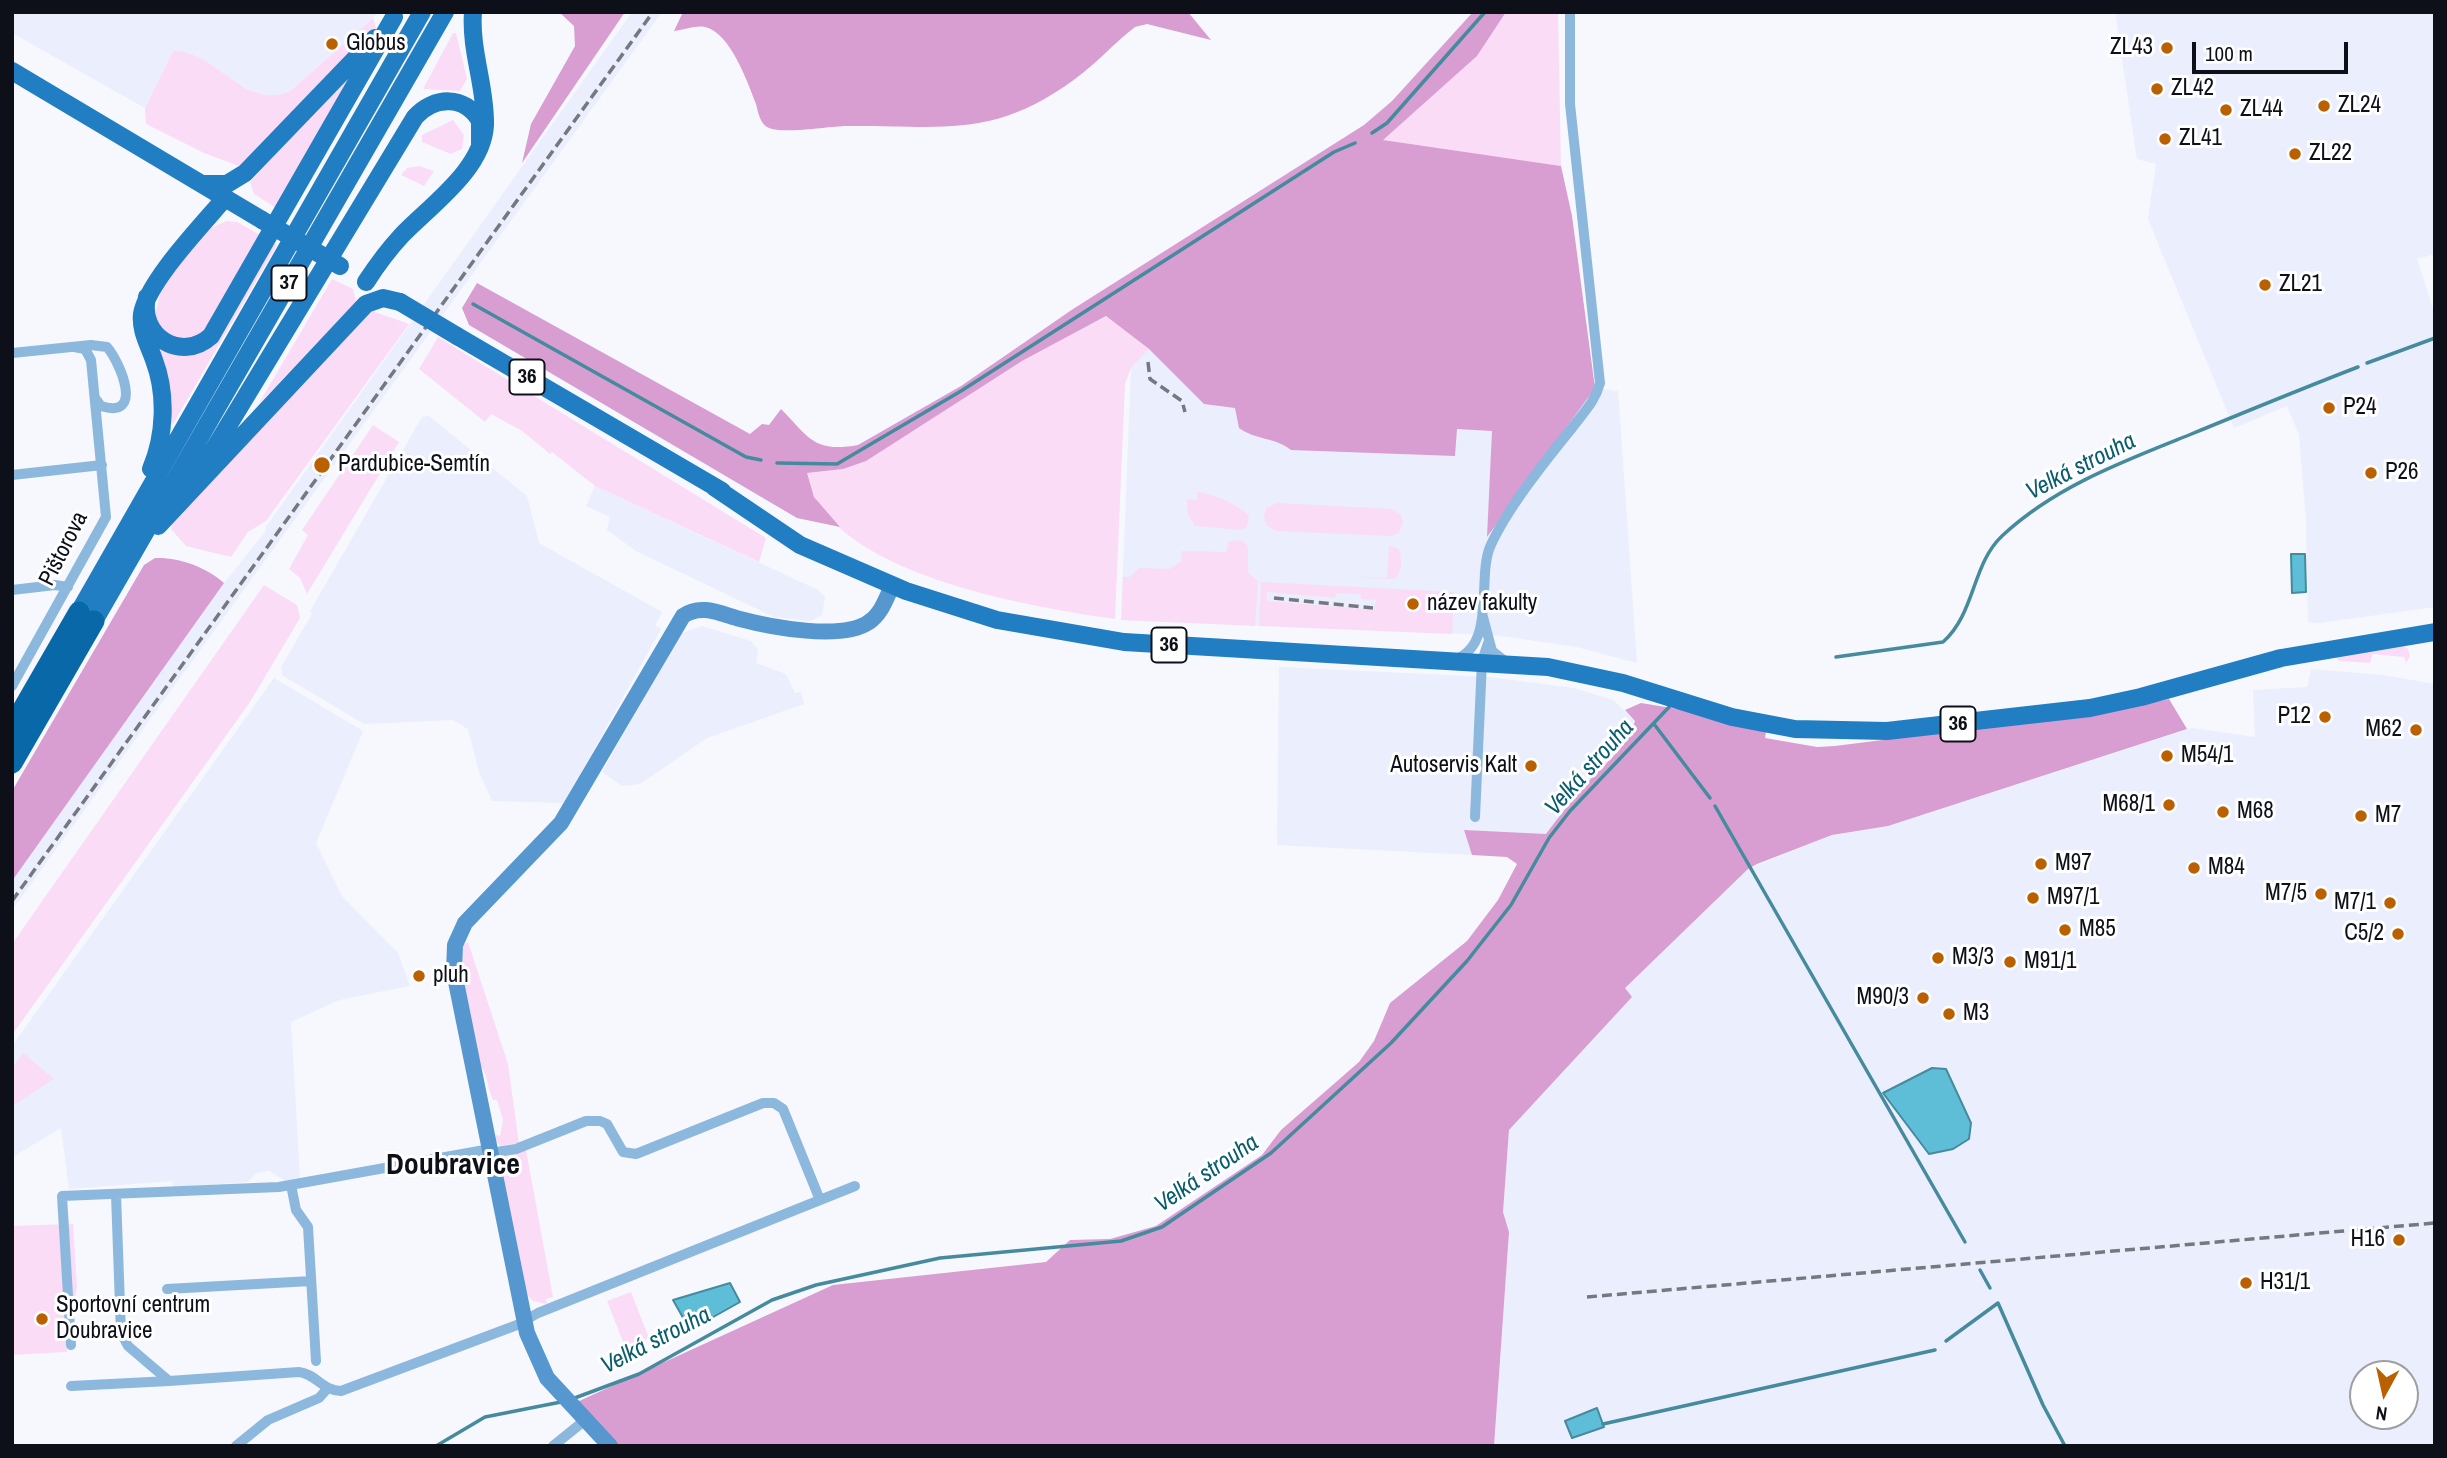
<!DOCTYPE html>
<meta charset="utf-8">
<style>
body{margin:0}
#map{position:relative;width:2447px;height:1458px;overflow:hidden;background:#f6f8fd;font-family:"Archivo Narrow",sans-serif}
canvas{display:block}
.frame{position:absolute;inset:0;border:14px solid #0e1019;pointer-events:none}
.north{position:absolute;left:2349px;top:1360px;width:70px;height:70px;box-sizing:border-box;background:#fff;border:2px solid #9f9fa3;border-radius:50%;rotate:188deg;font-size:19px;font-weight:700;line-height:28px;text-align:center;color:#0e1019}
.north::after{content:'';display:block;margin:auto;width:24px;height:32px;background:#ba6001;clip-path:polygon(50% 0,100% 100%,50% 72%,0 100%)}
.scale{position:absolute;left:2192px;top:42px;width:156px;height:32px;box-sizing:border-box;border:4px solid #0e1019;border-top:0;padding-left:9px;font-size:21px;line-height:24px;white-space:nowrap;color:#0e1019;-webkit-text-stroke:5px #fff;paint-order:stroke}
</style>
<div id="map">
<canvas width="2447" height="1458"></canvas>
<div class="frame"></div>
<div class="north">N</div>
<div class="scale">100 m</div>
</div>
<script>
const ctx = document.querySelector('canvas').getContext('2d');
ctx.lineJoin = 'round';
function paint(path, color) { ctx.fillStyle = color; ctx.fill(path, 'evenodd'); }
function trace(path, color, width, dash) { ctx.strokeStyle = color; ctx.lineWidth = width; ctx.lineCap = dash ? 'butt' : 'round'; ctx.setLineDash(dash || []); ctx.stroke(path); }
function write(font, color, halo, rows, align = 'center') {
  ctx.font = font + ' "Archivo Narrow",sans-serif'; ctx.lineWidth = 6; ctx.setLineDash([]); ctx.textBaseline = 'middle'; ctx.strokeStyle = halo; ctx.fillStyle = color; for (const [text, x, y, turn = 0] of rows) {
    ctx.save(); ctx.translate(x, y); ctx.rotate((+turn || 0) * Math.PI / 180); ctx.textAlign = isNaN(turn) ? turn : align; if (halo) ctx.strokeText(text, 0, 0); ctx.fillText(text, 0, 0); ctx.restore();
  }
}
paint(new Path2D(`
 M12,12H379L290,91L279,96L259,94L173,51L145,108L12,33Z
 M632,12H662L12,910V881L224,583L266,531L265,528Z
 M2115,12H2435V254L2417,259L2435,315V607L2319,623L2308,622L2306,520L2299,435L2287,406L2234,428L2148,219L2156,164L2137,159Z
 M1185,257L1595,388L1618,391L1637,663L1577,647L1494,635L1121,620L1131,368L1149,349Z
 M429,416L527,496L539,543L662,612L655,625L661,629L564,803L492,801L479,772L468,729L453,720L364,724L282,675L281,667L312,614L310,611L422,417Z
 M595,486L818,590L825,597L822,615L811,621L774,617L636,551L607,530L610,517L586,506Z
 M702,626L751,641L758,649L756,663L786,674L795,693L801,692L804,704L707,738L640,784L622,786L602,772L680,634Z
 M1279,667L1489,677L1574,688L1613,700L1635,721L1632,733L1622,747L1568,805L1546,835L1464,830L1472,855L1277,845Z
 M2311,669L2383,675L2435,684V1446H1494L1509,1232L1503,1212L1509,1130L1632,997L1624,988L1748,869L1832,835L1888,826L2192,728L2255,737L2253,690L2307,687ZM2363,1374H2405V1416H2363Z
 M274,678L363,731L316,843L342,896L398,953L410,986L339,1000L291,1022L300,1179L285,1181L270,1171L256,1173L248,1182L173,1187L172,1181L69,1189L61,1128L12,1157V1046Z`), '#ebeefc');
paint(new Path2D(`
 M1506,12H1558L1561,166L1382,140L1477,56Z
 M373,18L376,28L244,168L204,153L146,124L145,108L173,51C215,50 246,112 290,91Z
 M453,33H456L467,79L460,91L423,89Z
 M367,53L278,209L254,194L250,182Z
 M453,120L464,135L462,149L451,154L422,142V135Z
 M419,166L434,171L424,186L401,175L407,168Z
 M227,221L237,222L262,236L208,330L188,342L164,334L155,316L162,285L208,229Z
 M272,242L277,245L173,424L168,422L156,344L191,353Z
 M332,279L353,289L356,302L258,405Z
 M372,311L409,324L266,521L248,532L231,557L186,546L171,529L172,522L362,316Z
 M1106,316L1149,349L1131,368L1125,384L1115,619C1031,607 859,578 815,498C811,491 809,481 807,473L843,469L1022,361Z
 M438,337L766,538L759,562L595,486L552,452L550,454L522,431L491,414L485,422L419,369Z
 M373,425L399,442L307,594L300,578L289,569L308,535L302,530Z
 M1197,492C1212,493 1239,505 1249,516L1247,527L1241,530L1195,526L1188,515L1187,499L1197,500Z
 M1277,503L1392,509L1401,515L1403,523L1399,533L1392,536L1276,531L1267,526L1264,517L1266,508Z
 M1241,540L1248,546V572L1258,582L1255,626L1121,620L1123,577H1130L1139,568L1169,569L1181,562L1182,551L1226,552L1229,541Z
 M1389,546L1398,548C1403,556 1402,571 1396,578L1392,579L1338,577L1387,578Z
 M1261,582L1454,592L1452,634L1259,626ZM1267,592L1335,598L1337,593L1360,594L1361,599L1376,600L1374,610L1267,601Z
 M264,585L297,605L300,618L250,702L12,1035V944Z
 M2399,643L2408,649L2410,656L2406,663L2404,657L2373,654L2370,663L2339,661L2336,657Z
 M468,942L508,1064L519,1143L500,1146L495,1140L496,1135L500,1136L503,1120L497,1100H493C487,1089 488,1072 479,1064L462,976L463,945Z
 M23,1053L54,1079L12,1106V1068Z
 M526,1150L553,1297L546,1299L547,1304L533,1301L524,1292L499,1163L502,1156Z
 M73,1224L77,1287L67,1352L12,1355V1226Z
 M631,1292L649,1338L625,1347L607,1301Z`), '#fbdcf7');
paint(new Path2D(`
 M559,12H625L522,163L531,124L575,46L574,26Z
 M683,12H1188L1211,40L1147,24L1135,27C1114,43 1096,64 1075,79C992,140 941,125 847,126C830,126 780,135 767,127C760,123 758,112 756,104C748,83 730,32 705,27C696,25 683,30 674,31Z
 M1473,12H1506L1477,56L1383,140L1561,166L1572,216L1595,388L1487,537L1492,431L1457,429L1455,456L1291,450C1275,437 1255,440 1239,428L1235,408L1204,404L1149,349L1106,316L1022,361L866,461L843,469L807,473L814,497L840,527L797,518L469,325L462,308L477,283L750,434L762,424L769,425L781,409C809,437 813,453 858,445L961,386L1073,309L1364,125L1392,101Z
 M155,558C179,557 206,567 224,583L12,881V791L144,565Z
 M2169,699L2187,729L1888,826L1832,835L1757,864L1748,869L1625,988L1632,997L1509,1130L1503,1212L1509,1232L1494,1446H619L577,1402L833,1285L1046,1262L1070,1240L1110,1239L1156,1226L1262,1155L1281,1130L1359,1062L1374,1041L1390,1003L1467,941L1498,900L1517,864L1507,857L1472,855L1464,830L1546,834C1559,816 1573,799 1588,782C1605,763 1628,747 1635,721L1625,710L1641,703L1684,710L1766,731L1765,738L1817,747L1835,746L2113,711Z`), '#d89dd1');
const water = new Path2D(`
 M2291,554H2305L2306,592L2292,593Z
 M1932,1068L1946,1069L1971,1123L1969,1139L1953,1149L1929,1154L1883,1093Z
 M730,1283L740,1302L690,1330L673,1300Z
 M1597,1408L1604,1427L1572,1438L1565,1421Z`);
paint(water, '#5ebed7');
trace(water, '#468a9e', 2);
trace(new Path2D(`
 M1372,133L1387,123L1485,12
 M473,304L746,457L761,460
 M2367,363L2435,338
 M777,463L837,464L961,391L1334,152L1355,143
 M1836,657L1943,642C1975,614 1972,564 2002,536C2054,487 2124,461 2189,435C2245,412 2301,389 2358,367
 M1654,724L1710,798
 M1715,806L1965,1242
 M1980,1270L1990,1288
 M1946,1341L1998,1303L2043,1405L2065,1446
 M572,1399L639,1374L772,1300L816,1285L940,1258L1121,1241L1162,1227L1271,1153L1391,1043L1467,961L1511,905L1549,838L1570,811L1671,705
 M1603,1424L1935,1350
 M436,1446L485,1417L561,1402`), '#468a9e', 3.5);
trace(new Path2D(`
 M12,353L91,345L107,347C120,362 145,420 101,406L95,398
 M12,475L102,465
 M12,590L55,585L68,587
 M1483,617L1492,651L1506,662
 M1456,659C1496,644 1477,578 1490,547C1506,510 1546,460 1572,428C1583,413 1595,402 1600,383L1570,104V12
 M12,686L106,517L91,360L85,349L74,347
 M1475,817L1482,661L1488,643
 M490,1153L516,1149L586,1121H600L607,1124L623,1152L636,1154L763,1103H774L783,1109L820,1200
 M291,1185L296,1210L308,1227L316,1361
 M116,1195L121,1333L128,1346L169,1381L299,1372C316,1374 323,1391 341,1391L517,1325L538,1313L855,1186
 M167,1289L311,1281
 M71,1345L62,1196L279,1187L490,1149
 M71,1386L169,1381
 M236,1446L268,1420L319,1398L327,1389
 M553,1446L584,1421`), '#8db8dd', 10);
trace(new Path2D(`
 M610,1446L547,1378L527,1333L454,972L455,945L465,923L561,823L683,616C701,603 721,614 740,619C770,627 842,641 869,622C881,614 886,599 892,586`), '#5597ce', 16);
trace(new Path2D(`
 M12,71L262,220
 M205,184H227L245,173L375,38
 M366,282C377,265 389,249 402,235C431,205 483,169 485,125C486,87 470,51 473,12
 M147,297C138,336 181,363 211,336L394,17
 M457,336L722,491
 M151,469C165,436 167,394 154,360C149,345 140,331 142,314C147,282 203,224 225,198
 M714,487L800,545L906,591L997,620L1124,642L1548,667L1623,683L1732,717L1795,729L1887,731L2090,708L2141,697L2281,658L2435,632
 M188,492L415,117C434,96 465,95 480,121V147
 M158,526L366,304L383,298L400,302
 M79,612L422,12
 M94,621L445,12`), '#217ec2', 18);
trace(new Path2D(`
 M12,728L79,612
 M12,763L94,621`), '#0968a7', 21);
trace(new Path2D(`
 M1148,362L1150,379L1182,401L1185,412
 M1274,598L1373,608
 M12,901L653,12
 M1587,1297L2435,1223`), '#76787f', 3.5, [10, 5]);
trace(new Path2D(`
 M262,220L340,266
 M400,302L457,336`), '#217ec2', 18);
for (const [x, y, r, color] of [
 [332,44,7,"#ba6001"],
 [2167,48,7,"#ba6001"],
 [2157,89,7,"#ba6001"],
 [2324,106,7,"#ba6001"],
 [2226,110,7,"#ba6001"],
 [2165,139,7,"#ba6001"],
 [2295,154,7,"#ba6001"],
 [2265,285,7,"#ba6001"],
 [2329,408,7,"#ba6001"],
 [322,465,9,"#ba6001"],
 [2371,473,7,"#ba6001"],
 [1413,604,7,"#ba6001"],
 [2325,717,7,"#ba6001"],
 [2416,730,7,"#ba6001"],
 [2167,756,7,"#ba6001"],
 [1531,766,7,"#ba6001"],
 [2169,805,7,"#ba6001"],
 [2223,812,7,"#ba6001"],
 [2361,816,7,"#ba6001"],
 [2041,864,7,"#ba6001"],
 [2194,868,7,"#ba6001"],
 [2321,894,7,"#ba6001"],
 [2033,898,7,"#ba6001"],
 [2390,903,7,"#ba6001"],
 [2065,930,7,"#ba6001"],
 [2398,934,7,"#ba6001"],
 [1938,958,7,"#ba6001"],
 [2010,962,7,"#ba6001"],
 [419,976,7,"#ba6001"],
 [1923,998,7,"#ba6001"],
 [1949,1014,7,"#ba6001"],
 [2399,1240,7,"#ba6001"],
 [2246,1283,7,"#ba6001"],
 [42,1319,7,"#ba6001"]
]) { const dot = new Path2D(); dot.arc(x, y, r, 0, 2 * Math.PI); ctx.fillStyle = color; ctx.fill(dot); trace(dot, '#fff', 2.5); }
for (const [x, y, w] of [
 [289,283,35],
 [527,377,35],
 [1169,645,35],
 [1958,724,35]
]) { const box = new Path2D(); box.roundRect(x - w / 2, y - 17.5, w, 35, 5); ctx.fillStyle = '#fff'; ctx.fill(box); trace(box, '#0e1019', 2); }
write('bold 21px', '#0e1019', null, [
 ["37",289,283],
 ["36",527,377],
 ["36",1169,645],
 ["36",1958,724]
]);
write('23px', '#0e1019', '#fff', [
 ["Globus",346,44],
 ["ZL43",2153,48,"right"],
 ["ZL42",2171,89],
 ["ZL24",2338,106],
 ["ZL44",2240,110],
 ["ZL41",2179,139],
 ["ZL22",2309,154],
 ["ZL21",2279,285],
 ["P24",2343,408],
 ["Pardubice-Semtín",338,465],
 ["P26",2385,473],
 ["název fakulty",1427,604],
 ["P12",2311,717,"right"],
 ["M62",2402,730,"right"],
 ["M54/1",2181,756],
 ["Autoservis Kalt",1517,766,"right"],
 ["M68/1",2155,805,"right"],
 ["M68",2237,812],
 ["M7",2375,816],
 ["M97",2055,864],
 ["M84",2208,868],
 ["M7/5",2307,894,"right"],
 ["M97/1",2047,898],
 ["M7/1",2376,903,"right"],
 ["M85",2079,930],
 ["C5/2",2384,934,"right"],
 ["M3/3",1952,958],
 ["M91/1",2024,962],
 ["pluh",433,976],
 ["M90/3",1909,998,"right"],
 ["M3",1963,1014],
 ["H16",2385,1240,"right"],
 ["H31/1",2260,1283],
 ["Sportovní centrum",56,1306],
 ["Doubravice",56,1332]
], 'left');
write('23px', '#0e1019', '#fff', [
 ["Pištorova",64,549,-63]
]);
write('italic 24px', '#095d6f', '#fff', [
 ["Velká strouha",2081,467,-27],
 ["Velká strouha",1590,768,-48],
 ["Velká strouha",1207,1174,-34],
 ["Velká strouha",656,1341,-27]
]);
write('bold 30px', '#0e1019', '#fff', [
 ["Doubravice",453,1166]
]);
</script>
